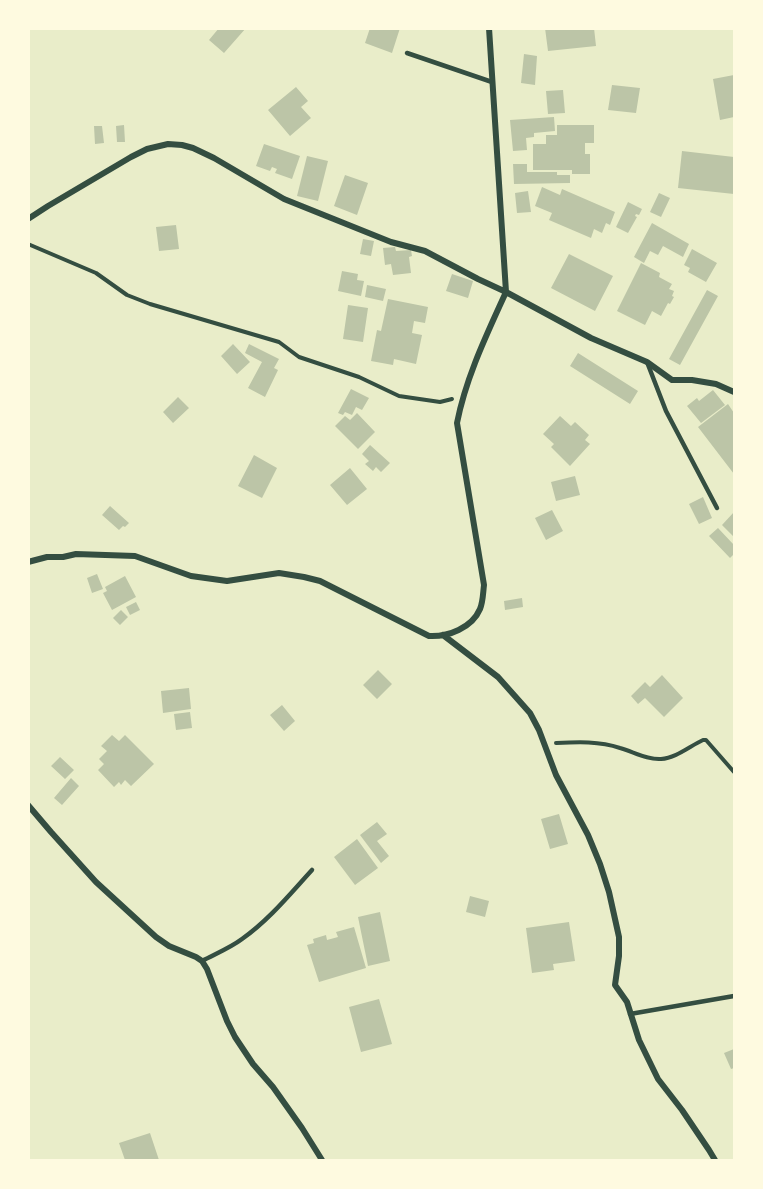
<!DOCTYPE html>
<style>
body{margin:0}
#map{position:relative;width:763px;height:1189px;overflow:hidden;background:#e9edc9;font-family:"Roboto Condensed",sans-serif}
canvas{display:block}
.frame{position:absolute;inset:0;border:30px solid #fefae0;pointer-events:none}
</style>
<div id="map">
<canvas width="763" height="1189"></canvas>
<div class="frame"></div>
</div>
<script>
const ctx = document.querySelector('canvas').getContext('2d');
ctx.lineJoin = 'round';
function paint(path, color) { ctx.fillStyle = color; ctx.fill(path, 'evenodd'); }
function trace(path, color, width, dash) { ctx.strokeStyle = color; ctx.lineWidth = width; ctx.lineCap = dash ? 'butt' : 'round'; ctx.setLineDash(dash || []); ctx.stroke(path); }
paint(new Path2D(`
 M219,28H246L224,53L209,40Z
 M370,28H400L392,53L365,43Z
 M545,28H594L596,46L548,51Z
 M524,54L537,56L535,85L521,83Z
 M734,75V117L720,120L713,79Z
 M612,85L640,88L636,113L608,110Z
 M296,87L308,101L301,107L311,118L290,136L268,110Z
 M563,90L565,113L548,114L546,91Z
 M554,117L555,131L534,133V137L526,138L527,150L513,151L510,120Z
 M124,125L125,142H117L116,126Z
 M557,125H594V143H585V154H590V174H572V170H533V144H546V135H557Z
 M94,126H102L104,143L95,144Z
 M264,144L300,156L292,179L275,173L277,169L272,167L270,171L256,166Z
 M682,151L734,157V194L678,188Z
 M307,156L328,161L318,201L297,196Z
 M513,164H527V172H557V175H570V183L514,184Z
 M345,175L368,183L357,215L334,206Z
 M542,187L560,195L562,189L615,212L610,225L606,223L602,233L594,229L591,238L549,220L552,213L535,206Z
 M528,191L531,212L517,213L515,193Z
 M659,193L670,198L661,217L650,212Z
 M628,202L642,209L639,215L636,214L635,216L637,217L628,233L616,227Z
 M652,223L689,244L683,257L663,246L658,255L650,251L644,263L634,257Z
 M176,225L179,249L159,251L156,227Z
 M363,239L374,241L371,256L360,254Z
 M395,247L396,251L411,250L412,256L409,257L411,273L393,275L391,264L385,265L383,248Z
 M692,249L717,263L706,282L688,272L690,268L684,265Z
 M569,254L613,276L595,311L551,288Z
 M641,263L660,273L659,277L672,284L669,289L674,291L672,296L674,297L670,304L668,303L661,316L652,311L645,325L617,311Z
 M342,271L358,274L357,280L364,281L361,296L338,291Z
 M452,274L473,281L468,298L446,291Z
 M367,285L386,289L383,301L365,297Z
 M707,290L718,296L680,365L669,359Z
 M388,299L428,307L425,323L414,321L412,333L422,335L416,364L394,359L393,365L371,361L377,330L381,331Z
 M348,305L368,308L363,342L343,339Z
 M233,344L250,362L237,374L221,356Z
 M249,344L279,359L274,368L278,370L265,397L248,388L262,362L245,353Z
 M578,353L638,391L630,404L570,366Z
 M351,389L369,398L362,410L356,407L352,415L345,412L343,415L338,413Z
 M713,390L725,405L701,423L687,406L697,398L699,401Z
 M178,397L189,408L173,423L163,412Z
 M728,404L734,413V449L733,450L734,451V474L698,427Z
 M357,413L375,432L358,449L335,426L345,416L350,420Z
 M560,416L571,426L575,422L589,435L585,440L590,444L570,466L551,447L554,444L543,434Z
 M370,445L390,463L381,472L376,467L373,471L365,464L369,461L362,454Z
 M254,455L277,468L262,498L238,486Z
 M350,468L367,489L347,505L330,485Z
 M575,476L580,495L556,501L551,482Z
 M703,497L712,518L699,524L689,504Z
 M110,506L129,523L125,527L123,526L119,530L102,515Z
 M552,510L563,531L546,540L535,518Z
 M734,512V537L722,525Z
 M718,528L734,545V554L730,558L709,536Z
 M97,574L103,589L92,593L87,578Z
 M125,576L136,597L112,610L103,593L107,591L105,587Z
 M522,598L523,607L505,610L504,601Z
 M136,602L140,610L130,615L126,607Z
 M121,610L128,617L120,625L113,618Z
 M378,670L392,684L377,699L363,685Z
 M662,675L683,698L664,717L645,698L638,704L631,696L645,682L650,687Z
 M189,688L191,709L163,713L161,691Z
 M282,705L295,721L284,731L270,715Z
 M190,712L192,728L176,730L174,714Z
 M112,735L119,741L125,735L154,764L131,786L125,780L121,785L119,782L114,787L98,770L104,764L99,759L107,751L101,746Z
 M60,757L74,770L65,779L51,766Z
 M71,778L79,786L62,805L54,798Z
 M559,814L568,844L550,849L541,819Z
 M377,822L387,834L377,841L389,856L381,863L360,835Z
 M357,839L378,868L355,885L334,857Z
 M470,896L489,901L485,917L466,912Z
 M380,912L390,961L368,966L358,917Z
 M569,922L575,961L553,964L554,970L532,973L526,928Z
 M354,927L366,968L319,982L307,945L314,943L313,939L326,935L327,940L338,937L336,932Z
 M379,999L392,1044L361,1052L349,1007Z
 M734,1049V1068L731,1069L724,1053Z
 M150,1133L159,1160H125L119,1143Z`), '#bcc5a7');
trace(new Path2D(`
 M28,244L96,273L127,295L150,304L279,342L299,357L359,377L399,396L440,402L452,399
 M556,743C578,742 599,741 620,748C634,752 647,760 661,759C676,758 690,746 703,740H706L734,772`), '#344e41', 4);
trace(new Path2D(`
 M407,53L492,82
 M647,362L666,411L717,508
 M202,961C215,954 230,948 242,939C269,920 290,894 312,870
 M630,1014L734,996`), '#344e41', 4.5);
trace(new Path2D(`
 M28,219L48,206L131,157L147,149L168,144L182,145L193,148L214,158L284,199L391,242L425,251L478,279L506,292L591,338L647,362L672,380H692L716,384L734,392
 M28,562L47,557H63L76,554L135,556L191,576L227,581L279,573L304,577L320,581L429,636C448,637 472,628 480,609C483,602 483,593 484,585L457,423C466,377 487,334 506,292L489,28
 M443,635L498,677L530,713L539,730L556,775L588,835L600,864L609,892L619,937V956L615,985L627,1002L639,1040L658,1079L682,1110L709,1150L715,1160
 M28,805L51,832L96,882L156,937L169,946L196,957L202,961L207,969L227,1021L235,1037L253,1064L273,1087L302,1128L322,1160`), '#344e41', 6);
</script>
